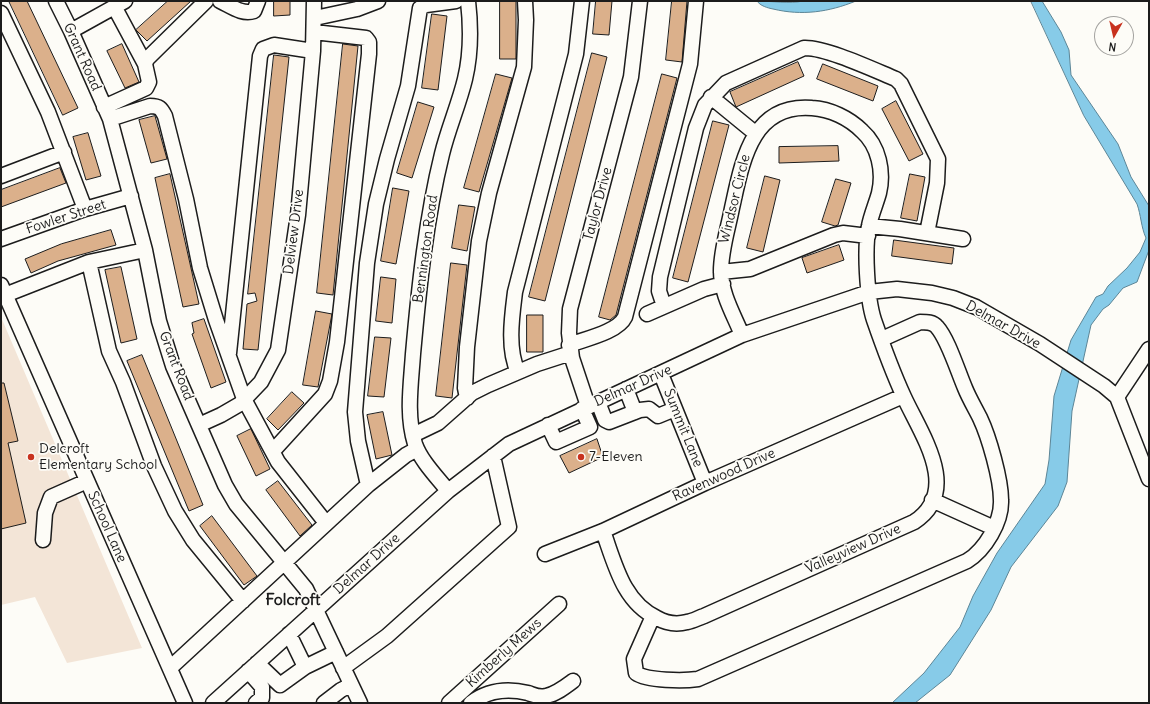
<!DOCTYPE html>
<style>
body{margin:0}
#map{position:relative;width:1150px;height:704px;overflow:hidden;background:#fdfcf7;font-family:Delius,sans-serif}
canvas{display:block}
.frame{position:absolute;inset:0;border:2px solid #1c1c1c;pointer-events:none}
.north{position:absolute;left:1094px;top:16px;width:40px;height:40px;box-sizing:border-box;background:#fdfcf7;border:1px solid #a3a29f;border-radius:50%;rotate:188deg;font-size:11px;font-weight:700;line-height:16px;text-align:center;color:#1c1c1c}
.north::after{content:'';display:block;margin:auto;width:14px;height:18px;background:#c8321e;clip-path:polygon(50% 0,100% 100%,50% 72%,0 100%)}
</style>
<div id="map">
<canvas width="1150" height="704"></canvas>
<div class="frame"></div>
<div class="north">N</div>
</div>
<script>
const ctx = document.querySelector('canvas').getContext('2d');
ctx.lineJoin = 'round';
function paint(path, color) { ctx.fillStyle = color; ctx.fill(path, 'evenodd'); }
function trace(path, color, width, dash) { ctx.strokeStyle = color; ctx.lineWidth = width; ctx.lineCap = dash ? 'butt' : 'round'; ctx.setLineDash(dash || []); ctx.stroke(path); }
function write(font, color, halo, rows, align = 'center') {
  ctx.font = font + ' Delius,sans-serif'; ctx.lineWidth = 3.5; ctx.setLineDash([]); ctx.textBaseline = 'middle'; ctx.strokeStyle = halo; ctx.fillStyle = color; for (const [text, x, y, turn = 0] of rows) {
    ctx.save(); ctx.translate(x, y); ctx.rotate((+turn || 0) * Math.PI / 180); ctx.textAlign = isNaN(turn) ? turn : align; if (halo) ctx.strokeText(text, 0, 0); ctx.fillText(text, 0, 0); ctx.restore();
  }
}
paint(new Path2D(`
 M1,317L142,648L67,663L35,597L1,605Z`), '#f3e5d7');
const water = new Path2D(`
 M757,1C771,1 791,4 803,1H856C829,12 802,16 773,9C768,8 760,6 757,1Z
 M1031,1H1042L1061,32L1069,50L1071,75L1118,144L1131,177L1149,206V250L1137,282L1123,288L1109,305L1103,309L1091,325L1072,411L1067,482L1058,506L1011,567L991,610L950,675L915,703H892L924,673L960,627L973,596L997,553L1045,484L1049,460L1054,396L1071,340L1096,297L1103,294L1108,286L1127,268L1140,252L1146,238C1141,227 1141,215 1137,204L1084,116Z`);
paint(water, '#87cbe8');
trace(water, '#5c8596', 1);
const building = new Path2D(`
 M9,1H27L78,108L63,115Z
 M168,1H191L147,41L136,30Z
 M274,1H290V15L274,16Z
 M500,1H516V59H500Z
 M596,1H612L609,35L593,34Z
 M672,1H687L682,62L666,60Z
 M432,14L447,16L438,90L422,88Z
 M122,44L139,82L125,88L107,51Z
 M343,44L358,46L333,295L317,293Z
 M592,53L607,57L545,301L529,297Z
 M274,55L289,57L258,350L243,349L247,304L257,301L255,293L248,294Z
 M798,62L804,76L736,107L730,92Z
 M823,64L878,86L873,101L817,79Z
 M496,74L512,78L479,192L464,188Z
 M662,74L677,78L616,315L610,320L599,317Z
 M896,101L923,154L909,161L882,109Z
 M418,102L434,107L412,178L397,173Z
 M155,116L167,159L151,163L139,120Z
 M713,121L729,125L688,282L673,278Z
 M88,133L101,176L86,180L73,137Z
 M838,146L839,161L779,163V147Z
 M60,168L66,183L1,207V190Z
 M170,174L199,304L183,307L155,178Z
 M910,174L925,177L917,221L901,218Z
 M765,176L780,180L763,252L747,248Z
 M836,179L851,183L838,225L835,226L822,222Z
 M393,188L409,191L396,264L381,261Z
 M459,205L475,207L467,251L452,248Z
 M111,230L116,245L58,261L31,273L25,259L61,244Z
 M894,240L954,248L952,264L892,256Z
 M839,245L844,260L807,273L802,258Z
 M451,263L467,265L452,398L436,396Z
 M121,267L137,339L121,343L105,270Z
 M381,277L396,279L392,323L376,321Z
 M316,311L332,314L318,387L303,385Z
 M527,315H543V352H527Z
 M204,319L226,382L211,388L192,334L194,333L192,323Z
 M375,337L391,338L384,397L368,396Z
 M142,355L203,505L189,511L127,361Z
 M1,383H4L18,441L8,443L26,523L1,529Z
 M292,392L304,403L278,430L267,419Z
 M383,412L392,455L376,459L367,415Z
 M251,429L270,469L256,476L237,436Z
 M597,439L603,457L569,473L560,456Z
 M278,481L312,525L300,536L266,490Z
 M212,516L257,576L244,585L200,526Z`);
paint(building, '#dbb08b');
trace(building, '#1c1c1c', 1);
const minor = new Path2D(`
 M56,1L71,31L110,119L145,250L159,321L173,366L225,485L236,504L306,589L360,703
 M220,1C231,6 242,15 254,11L258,1
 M1,13L48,112L85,209
 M315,18L357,9L378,1
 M71,31L125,1
 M145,64L147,59L206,1
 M711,97L755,133
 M104,107L146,88L149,82L145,64L115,8
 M110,119L150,106C159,106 161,108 165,116L186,199L200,268L216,320L244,399L278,462L326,523
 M1,176L64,152
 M869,226L900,229L963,239
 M1,239L85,209L131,196
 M89,262L109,351L123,382L154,466L175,511L193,540L243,601
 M721,272L750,269L834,235L843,233L868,236
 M1,285L185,703
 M5,295L89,262L145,250
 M664,306L659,291L660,277L696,128L705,105L726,83L804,48C825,47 874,70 896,79L901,84L938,159L937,183L927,233
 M647,314L704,289L723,284
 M569,345C585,339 618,332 625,317L690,64L696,1
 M229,353L260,56L263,49L274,45L313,51
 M518,372C507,349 512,316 515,292L576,54L582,1
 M661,374L705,483
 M626,389L635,412
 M1117,397L1149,349
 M467,398L465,388L467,347L479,241L489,193L524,67L526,20L525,1
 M598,402L605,420L609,422L640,410L649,409L658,416L675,409
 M588,406L572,358L569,333L570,309L631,77L640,1
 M199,425L221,415L240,404L261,382L278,350L298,215L313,51L314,1
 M548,425L556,442L590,427L582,409
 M413,435L438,423L472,393L488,385L537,364L571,353
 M273,451L325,394L330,381L337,342L369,54V42L366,38L314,32
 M368,485L358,441L355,412L367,263L376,204L387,159L408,86L420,8L426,5L456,1
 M448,491C437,477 421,461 415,444C406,415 411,384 413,354C419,287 426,219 442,154C448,129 459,104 465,79C471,54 471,27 468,1
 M932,500L994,528
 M603,531C615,564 623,602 657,618C666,623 676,625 687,622C693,621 698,618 704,616L914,522C962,491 921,434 904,397C893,373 883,346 874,320C867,299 864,247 869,226C871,215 876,204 879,193C884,172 879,146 862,131C849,118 830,109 812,108C751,103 742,163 732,208C728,229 721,250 721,271C721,294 734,315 742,335
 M43,540L45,513L51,497L87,481
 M545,554L603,531L705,483L903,396
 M653,616L634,659L636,673C647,681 684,681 698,679L967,561C985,550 1002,522 1001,500C1001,479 989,437 980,418C975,408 969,398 965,388C958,372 948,339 937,327C933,322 927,322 920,322L882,339
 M289,634L305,667
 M257,663L280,685L305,667L336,652
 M170,668L368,485L406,455L417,449
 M343,668L387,636L509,527L493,456
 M248,671L262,687V698L256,703
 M213,703L448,491L509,444L742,335L869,292L897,289L932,293L953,298L976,307L1040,344L1104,386L1117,397L1149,479
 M324,703L341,690L351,685
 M449,703L559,604
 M471,703C488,690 507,688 528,693C534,695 539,698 546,696C556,694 565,687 573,681`);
trace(minor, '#1c1c1c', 17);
trace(minor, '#fdfcf7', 14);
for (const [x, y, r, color] of [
 [31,457,4,"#c8321e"],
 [581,457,4,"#c8321e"]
]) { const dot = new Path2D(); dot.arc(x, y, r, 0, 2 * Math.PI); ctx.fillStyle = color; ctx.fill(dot); trace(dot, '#fdfcf7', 1.5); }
write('14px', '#1c1c1c', '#fdfcf7', [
 ["Grant Road",82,57,66],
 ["Windsor Circle",735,199,-76],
 ["Taylor Drive",598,204,-75],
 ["Fowler Street",66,217,-18],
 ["Delview Drive",294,232,-83],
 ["Bennington Road",426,249,-82],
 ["Delmar Drive",1003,325,29],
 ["Grant Road",176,366,69],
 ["Delmar Drive",633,386,-24],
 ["Summit Lane",683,428,68],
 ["Ravenwood Drive",724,475,-24],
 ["School Lane",107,527,66],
 ["Valleyview Drive",853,549,-24],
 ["Delmar Drive",367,564,-42],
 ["Kimberly Mews",504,653,-42]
]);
write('14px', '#1c1c1c', '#fdfcf7', [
 ["Delcroft",39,449],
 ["Elementary School",39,465],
 ["7-Eleven",589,457]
], 'left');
write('bold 16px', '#1c1c1c', '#fdfcf7', [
 ["Folcroft",293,600]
]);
</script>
